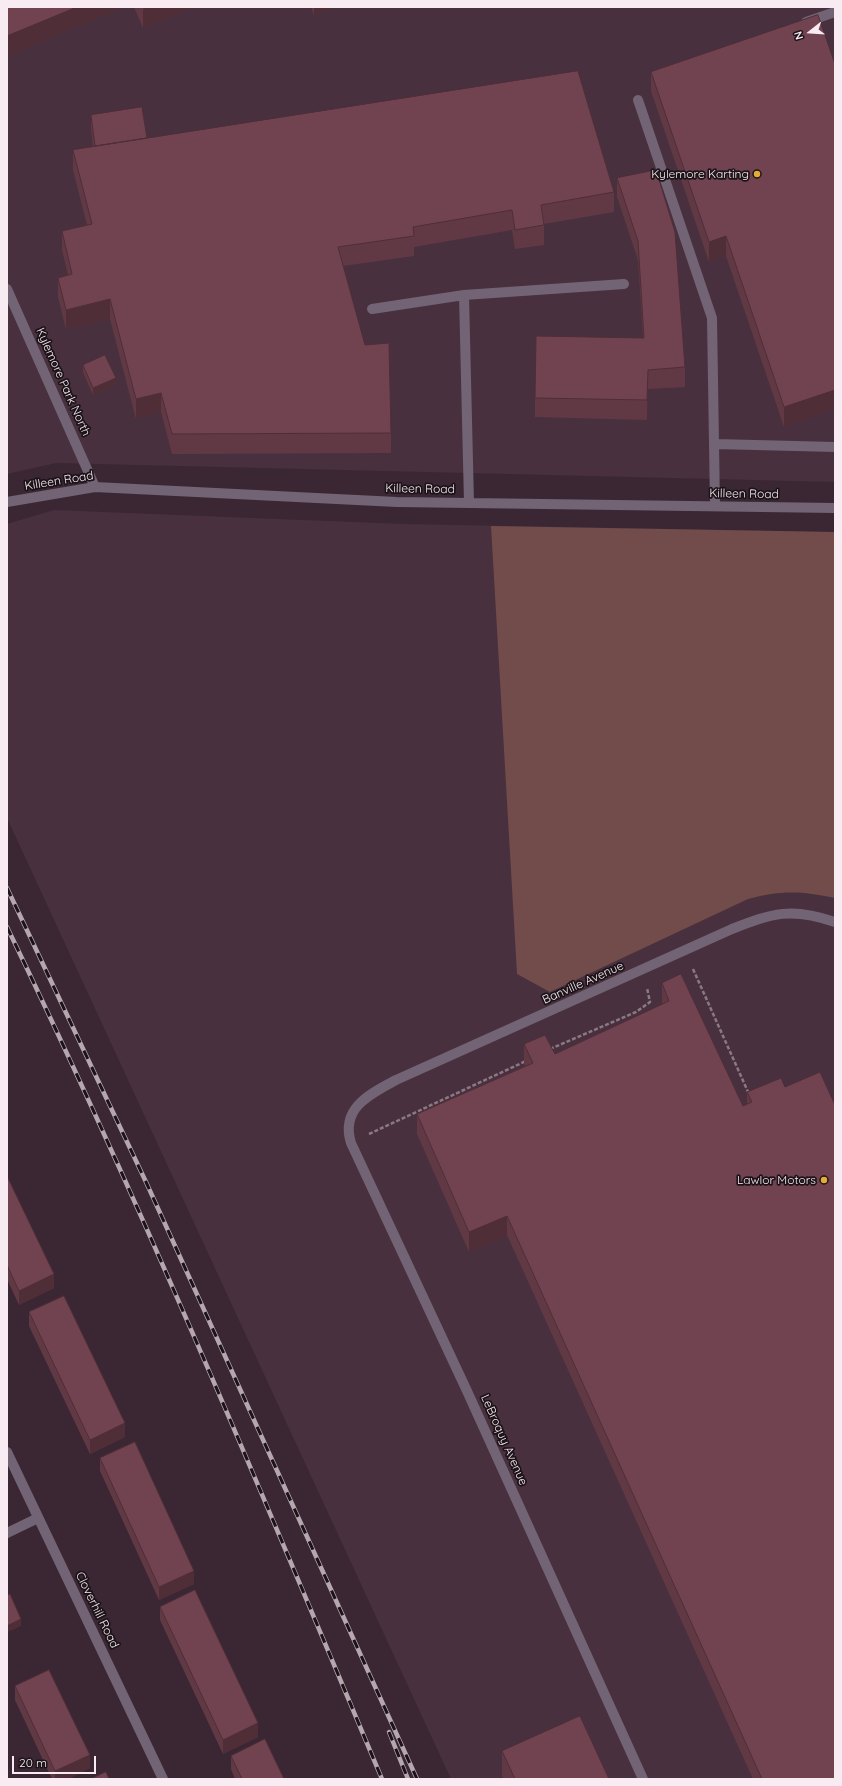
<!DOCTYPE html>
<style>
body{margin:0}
#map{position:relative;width:842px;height:1786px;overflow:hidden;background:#3a2733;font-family:Quicksand,sans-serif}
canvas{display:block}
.frame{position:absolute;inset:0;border:8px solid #f8ebf2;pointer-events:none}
.north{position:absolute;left:790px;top:12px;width:40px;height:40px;-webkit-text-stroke:3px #1c1318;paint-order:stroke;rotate:253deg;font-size:11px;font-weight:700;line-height:16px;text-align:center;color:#f8ebf2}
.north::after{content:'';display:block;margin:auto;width:14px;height:18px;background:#f8ebf2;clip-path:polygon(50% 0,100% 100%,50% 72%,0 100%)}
.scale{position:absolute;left:12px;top:1756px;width:84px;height:18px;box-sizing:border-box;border:2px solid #f8ebf2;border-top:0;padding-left:5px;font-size:12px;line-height:14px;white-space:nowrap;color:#f8ebf2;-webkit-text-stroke:3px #1c1318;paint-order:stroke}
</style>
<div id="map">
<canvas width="842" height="1786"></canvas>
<div class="frame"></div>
<div class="north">N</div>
<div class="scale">20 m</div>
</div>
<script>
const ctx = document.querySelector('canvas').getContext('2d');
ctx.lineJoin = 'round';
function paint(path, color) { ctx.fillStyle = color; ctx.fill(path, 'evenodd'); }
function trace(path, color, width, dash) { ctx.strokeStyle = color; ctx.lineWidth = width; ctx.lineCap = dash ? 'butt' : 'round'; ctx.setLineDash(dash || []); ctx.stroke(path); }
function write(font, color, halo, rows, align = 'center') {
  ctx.font = font + ' Quicksand,sans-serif'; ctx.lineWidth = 3.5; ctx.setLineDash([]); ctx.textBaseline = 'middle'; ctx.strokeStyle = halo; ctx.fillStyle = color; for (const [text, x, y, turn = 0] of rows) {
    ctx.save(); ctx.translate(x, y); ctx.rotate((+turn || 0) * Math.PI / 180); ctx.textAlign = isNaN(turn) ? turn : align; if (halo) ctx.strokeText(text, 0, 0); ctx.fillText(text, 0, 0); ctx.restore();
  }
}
paint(new Path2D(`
 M7,7H835V482L56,463L7,474Z
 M54,510L403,524L835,532V1779H451L7,818V524Z`), '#48303f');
paint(new Path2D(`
 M491,526L835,532V898C801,891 782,890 748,899L550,992L517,974Z`), '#714c4a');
trace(new Path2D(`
 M693,969L749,1094
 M550,1049L636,1012L650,1002L647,988
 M369,1134L526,1061`), '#8a7983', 2.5, [4, 2]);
trace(new Path2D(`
 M806,22L835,12
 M638,100L712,318L715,506
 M7,289L95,487
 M464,295L469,503
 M372,309L464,295L624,284
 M715,444L835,447
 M7,502L95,487L397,502L835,508
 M7,1452L163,1779
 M7,1533L38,1518
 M643,1779L467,1391L351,1143C340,1108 370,1094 396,1080L732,929C773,913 791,907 835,922`), '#726474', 10);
const rail = new Path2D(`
 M7,888L146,1182L417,1779
 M7,927C142,1206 262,1493 382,1779
 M389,1732L408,1779`);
trace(rail, '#b5a6af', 4.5);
trace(rail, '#1c1318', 3, [9]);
paint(new Path2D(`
 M134,7H195L143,28Z
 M311,7H335L314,15Z
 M818,15L784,427L726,256L709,262L651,91V72Z
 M91,115L147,138L614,192V212L544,224V245L515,249L512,230L414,247V256L343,266L365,345L391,433V453L172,454L161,412L136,419L110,319L66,329L58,297V278L68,275L62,250V231L87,225L73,170V150L93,147L91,128Z
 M617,178L685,367V387L648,389L647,420L535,417V398L643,338L638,260L617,197Z
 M83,365L116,385L93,395L83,372Z
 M662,983L743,1106L747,1104V1092L781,1078L835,1779H753L507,1235L469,1252L417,1134V1114L525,1066L524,1064V1044L555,1054L663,1004L662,1003Z
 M7,1176L54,1288L19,1305L7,1279Z
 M29,1312L125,1437L90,1454L29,1326Z
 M100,1458L194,1584L159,1600L100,1471Z
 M160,1607L258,1737L223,1754L160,1620Z
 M15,1686L90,1768L68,1779H52L15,1700Z
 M502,1751L609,1779H504L502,1776Z
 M231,1756L284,1779H235L231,1769Z`), '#613944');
paint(new Path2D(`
 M77,7H125L7,56V36Z
 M147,7H195L143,28V9Z
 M314,7H335L314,15Z
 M726,236V256L709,262V242Z
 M110,299V319L66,329V310Z
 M648,370V389L647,420V400Z
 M116,378V385L93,395V388Z
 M835,390V409L784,427V407Z
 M161,393V412L136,419V399Z
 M507,1216V1235L469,1252V1232Z
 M54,1274V1288L19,1305V1291Z
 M125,1423V1437L90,1454V1440Z
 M194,1571V1584L159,1600V1587Z
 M21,1619V1626L8,1632V1646H7V1626Z
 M258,1723V1737L223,1754V1740Z
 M90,1755V1768L68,1779H55V1771Z`), '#4f2e37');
const building = new Path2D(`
 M7,7H77L7,36Z
 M818,15L835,64V390L784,407L726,236L709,242L651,72Z
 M578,71L614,192L541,205L544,225L515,230L512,210L413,227L414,236L338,247L365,345L389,343L391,433L172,434L161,393L136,399L110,299L66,310L58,278L72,274L62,231L92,224L73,150Z
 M142,107L147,138L95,146L91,115Z
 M656,170L675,232L685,367L648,370L647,400L535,398L536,336L644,338L638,241L617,178Z
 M105,355L116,378L93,388L83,365Z
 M681,974L743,1106L752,1102L747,1092L781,1078L785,1087L820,1072L835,1105V1779H762L507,1216L469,1232L417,1114L533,1063L524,1044L545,1035L555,1054L669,1001L662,983Z
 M7,1176L54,1274L19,1291L7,1265Z
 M64,1296L125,1423L90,1440L29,1312Z
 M135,1442L194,1571L159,1587L100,1458Z
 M195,1590L258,1723L223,1740L160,1607Z
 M10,1594L21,1619L7,1626V1596Z
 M49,1670L90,1755L55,1771L15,1686Z
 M580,1716L609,1779H515L502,1751Z
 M265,1739L284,1779H242L231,1756Z
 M106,1772L109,1779H91Z`);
paint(building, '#71424f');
trace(building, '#4f2e37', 1);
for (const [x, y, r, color] of [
 [757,174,4,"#e4ad35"],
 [824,1180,4,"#e4ad35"]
]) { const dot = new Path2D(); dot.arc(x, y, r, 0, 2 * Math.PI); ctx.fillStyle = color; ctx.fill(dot); trace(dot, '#1c1318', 1.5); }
write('12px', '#f8ebf2', '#1c1318', [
 ["Kylemore Karting",749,174],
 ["Lawlor Motors",816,1180]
], 'right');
write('12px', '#f8ebf2', '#1c1318', [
 ["Kylemore Park North",63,382,66],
 ["Killeen Road",59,481,-9],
 ["Killeen Road",420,489,1],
 ["Killeen Road",744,494,1],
 ["Banville Avenue",583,983,-24],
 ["LeBroquy Avenue",504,1440,66],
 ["Cloverhill Road",97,1610,64]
]);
</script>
